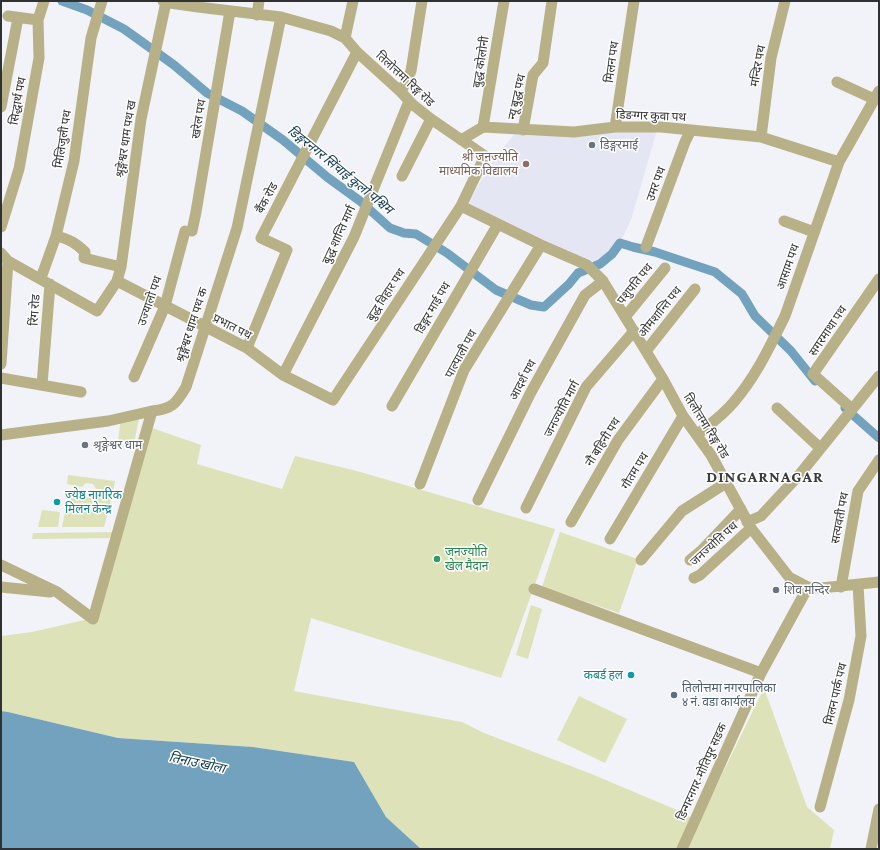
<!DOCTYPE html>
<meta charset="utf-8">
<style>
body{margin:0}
#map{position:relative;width:880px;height:850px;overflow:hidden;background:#f1f3f8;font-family:"Crimson Pro",serif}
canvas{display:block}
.frame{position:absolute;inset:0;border:2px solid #303133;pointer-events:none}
</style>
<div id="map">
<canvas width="880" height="850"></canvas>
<div class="frame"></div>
</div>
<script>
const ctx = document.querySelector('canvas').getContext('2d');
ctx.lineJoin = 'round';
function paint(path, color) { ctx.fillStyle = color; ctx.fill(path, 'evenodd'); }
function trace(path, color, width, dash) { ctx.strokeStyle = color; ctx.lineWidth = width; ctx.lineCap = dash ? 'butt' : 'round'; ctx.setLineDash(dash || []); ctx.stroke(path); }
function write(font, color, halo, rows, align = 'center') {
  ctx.font = font + ' "Crimson Pro","Noto Sans Devanagari",serif'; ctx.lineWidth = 3; ctx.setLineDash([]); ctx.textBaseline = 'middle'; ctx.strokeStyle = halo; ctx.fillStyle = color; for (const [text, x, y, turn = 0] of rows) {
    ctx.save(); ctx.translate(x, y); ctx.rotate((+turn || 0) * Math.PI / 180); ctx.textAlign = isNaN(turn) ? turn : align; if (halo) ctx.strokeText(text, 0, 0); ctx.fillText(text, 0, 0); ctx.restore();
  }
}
paint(new Path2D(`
 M658,127L631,220L620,243L612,254L600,264L497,224L476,213L468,203L493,160L518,130Z`), '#e4e7f3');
paint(new Path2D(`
 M140,414L134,443L118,441L121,418Z
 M152,428L201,445L197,464L282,489L295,456L357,471L555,529L501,678L311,618L294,691L462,722L484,733L589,773L677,810L699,822L764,688L807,807L834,830L830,849H421L386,817L354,762L253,747L118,738L8,712L1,711V636L32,632L93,618L116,538L32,539L33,533L118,532Z
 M68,475L115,481L113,492L96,489L93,484L86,483L82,487L67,484Z
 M67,490L82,492L83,497L90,498L95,494L112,497L104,527H62L66,508H69L71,497L66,496Z
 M42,510L60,512L58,527H38Z
 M560,532L638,559L619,613L542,587Z
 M531,605L542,609L528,659L516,655Z
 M579,696L627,719L605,763L557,740Z`), '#dee2b9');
paint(new Path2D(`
 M1,711L8,712L118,738L253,747L354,762L386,817L421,849H1Z`), '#72a2bd');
trace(new Path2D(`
 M62,1L87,10L124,29L174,65L207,93L242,111L283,140L327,177L360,201L390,228L404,233L416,234L447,253L496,290L531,305L544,307L569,284L578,273L600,264L612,254L620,243L633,247L655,252L715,272L742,294L755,316L791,351L815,381
 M845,408L879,438`), '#72a2bd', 9);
trace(new Path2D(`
 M163,1L170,3L198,7L281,17L331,31L345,38L357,52L401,92L412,104L431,119L485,156L461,206L541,245L587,265L603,281L663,379L683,416L711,455L751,528L789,577L808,587L821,588L879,582
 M257,15L259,1
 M8,16L38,20
 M345,38L353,1
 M837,82L874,99
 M401,92L411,71L422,1
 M1,107L18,18
 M483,127L504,1
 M615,127L634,1
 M523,130L533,75L543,63L552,1
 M761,137L771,58L785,1
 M461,140L483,127L574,132L615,127H661L761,137L839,162
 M402,176L431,119
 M784,221L814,232
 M1,227L19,169L39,58L38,20L44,1
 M192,231L196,212L230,11
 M56,236C69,239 76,243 85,252L84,258L121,267
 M646,247L685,142L691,130
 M1,253L8,261L97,311L117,281L121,267L141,119L166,2
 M41,278L56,236L74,161L91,38L102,1
 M117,281L247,348L283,375L333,400L461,206
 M625,317L665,268
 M247,348L287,250L261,238L357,52
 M646,351L695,289
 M1,364L8,261
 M283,375L354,237L409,101
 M134,377L165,306L185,231
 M1,378L81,392
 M42,385L50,284
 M392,406L498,224
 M777,408L820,448
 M852,409L813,374L879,279
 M1,435L108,421L152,411
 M697,435C709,425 723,415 733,403C756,377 770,346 785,316L839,162L879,91
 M420,484L464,370L541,245
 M478,500L531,392L585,295L603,281
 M526,508L586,387L634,331
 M571,522L618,440L663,379
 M747,522L761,516L800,474L879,376
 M610,539L683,416
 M641,560L682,511L726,483
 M690,560L701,551L741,509
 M1,565L57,592L93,619L152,411C172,409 176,404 186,387L237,228L281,17
 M694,578L700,575L751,528
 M1,587L50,592
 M841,587L858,491L879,460
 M534,589L761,673
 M820,807L849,700L861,636L858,585
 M682,849L761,673L808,587
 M871,849L879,809`), '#b8b087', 11);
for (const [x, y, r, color] of [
 [592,145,4,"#6b7280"],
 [526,164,4,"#8d6e63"],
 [85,445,4,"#6b7280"],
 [57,502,4,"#0f9aa8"],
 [437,559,4,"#2e9e5b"],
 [776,590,4,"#6b7280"],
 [631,675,4,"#0f9aa8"],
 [674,695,4,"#5c6f8a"]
]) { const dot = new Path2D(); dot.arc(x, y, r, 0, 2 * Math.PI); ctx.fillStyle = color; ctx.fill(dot); trace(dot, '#fff', 1.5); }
write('12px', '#303133', '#fff', [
 ["बुद्ध कोलोनी",481,62,-81],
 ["मिलन पथ",612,62,-82],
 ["मन्दिर पथ",758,66,-80],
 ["तिलोत्तमा रिङ्ग रोड",405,79,43],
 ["न्यू बुद्ध पथ",517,97,-78],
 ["सिद्धार्थ पथ",18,101,-80],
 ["डिङग्गर कुवा पथ",651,116,2],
 ["खरेल पथ",199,119,-81],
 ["मिलिजुली पथ",63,139,-81],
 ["श्रृङ्गेश्वर धाम पथ ख",126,139,-81],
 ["उमर पथ",656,184,-70],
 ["बैंक रोड",267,198,-62],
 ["बुद्ध शान्ति मार्ग",339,235,-65],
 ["आसाम पथ",788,267,-71],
 ["पशुपति पथ",635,284,-51],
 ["बुद्ध विहार पथ",386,295,-57],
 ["उज्यालो पथ",150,301,-71],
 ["डिङ्गर माई पथ",433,308,-60],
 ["रिंग रोड",35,310,-86],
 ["ओमशान्ति पथ",660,312,-51],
 ["श्रृङ्गेश्वर धाम पथ क",192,325,-72],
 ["प्रभात पथ",232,327,27],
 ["सगरमाथा पथ",828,331,-56],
 ["पाल्पाली पथ",461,354,-61],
 ["आदर्श पथ",523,380,-62],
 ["जनज्योति मार्ग",562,409,-62],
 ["तिलोत्तमा रिङ्ग रोड",706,426,58],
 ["नौ बहिनी पथ",603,442,-58],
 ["गौतम पथ",635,471,-59],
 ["सत्यवती पथ",840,518,-79],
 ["जनज्योति पथ",714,544,-42],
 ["मिलन पार्क पथ",836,694,-77],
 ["डिन्गरनगर-मोतिपुर सडक",702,772,-66]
]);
write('12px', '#5b616d', '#fff', [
 ["डिङ्गरमाई",600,145],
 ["श्रृङ्गेश्वर धाम",93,445],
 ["शिव मन्दिर",784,590]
], 'left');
write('12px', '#785e54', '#fff', [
 ["श्री जनज्योति",518,157],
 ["माध्यमिक विद्यालय",518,171]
], 'right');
write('12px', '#0d838f', '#fff', [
 ["ज्येष्ठ नागरिक",65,495],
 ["मिलन केन्द्र",65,509],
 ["कबर्ड हल",623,675,"right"]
], 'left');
write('12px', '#27864d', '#fff', [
 ["जनज्योति",445,552],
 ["खेल मैदान",445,566]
], 'left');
write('12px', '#4e5e75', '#fff', [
 ["तिलोत्तमा नगरपालिका",682,688],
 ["४ नं. वडा कार्यलय",682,702]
], 'left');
write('italic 13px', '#093448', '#fff', [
 ["डिङ्गरनगर सिंचाई कुलो पश्चिम",340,170,39],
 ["तिनाउ खोला",197,763,12]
]);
ctx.letterSpacing = '1px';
write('bold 16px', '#3b3c40', '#fff', [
 ["DINGARNAGAR",765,477]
]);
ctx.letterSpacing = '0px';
</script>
